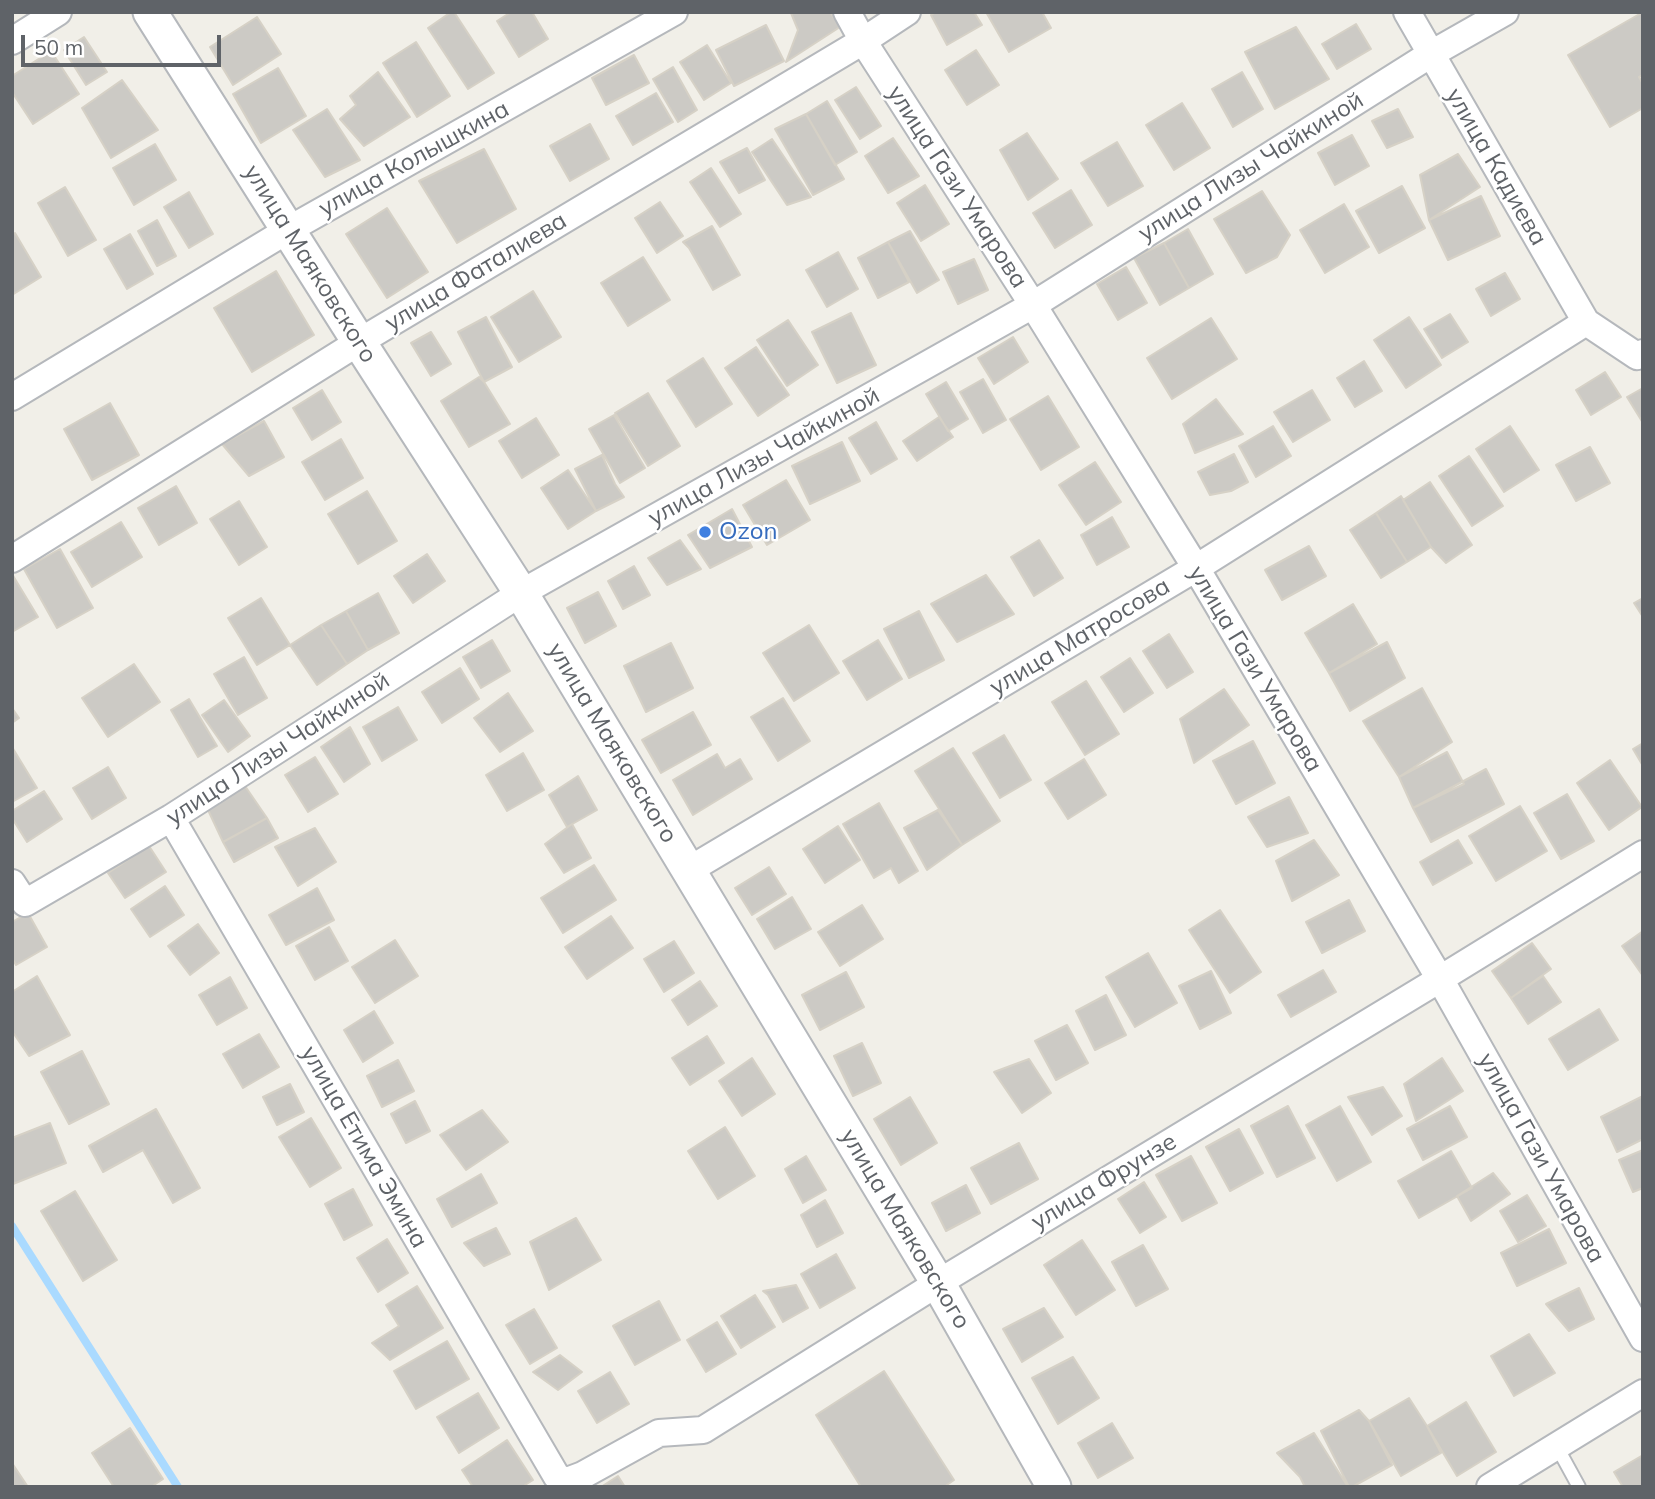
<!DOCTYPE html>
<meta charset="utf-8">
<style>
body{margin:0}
#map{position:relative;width:1655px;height:1499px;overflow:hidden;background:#f1efe8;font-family:Mulish,sans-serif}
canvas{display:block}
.frame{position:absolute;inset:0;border:14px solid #5f6368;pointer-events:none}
.scale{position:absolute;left:21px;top:35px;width:200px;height:32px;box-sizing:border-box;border:4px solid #5f6368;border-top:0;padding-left:9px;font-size:21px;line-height:24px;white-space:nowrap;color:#5f6368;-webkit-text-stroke:5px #fff;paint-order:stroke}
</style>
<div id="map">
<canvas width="1655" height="1499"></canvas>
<div class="frame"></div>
<div class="scale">50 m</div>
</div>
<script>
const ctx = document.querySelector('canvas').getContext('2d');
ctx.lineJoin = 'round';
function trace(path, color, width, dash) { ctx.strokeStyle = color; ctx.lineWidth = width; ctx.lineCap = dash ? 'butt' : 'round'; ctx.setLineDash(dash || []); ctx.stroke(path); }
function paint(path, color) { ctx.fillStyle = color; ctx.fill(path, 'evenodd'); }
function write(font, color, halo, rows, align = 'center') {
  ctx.font = font + ' Mulish,sans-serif'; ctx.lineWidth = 5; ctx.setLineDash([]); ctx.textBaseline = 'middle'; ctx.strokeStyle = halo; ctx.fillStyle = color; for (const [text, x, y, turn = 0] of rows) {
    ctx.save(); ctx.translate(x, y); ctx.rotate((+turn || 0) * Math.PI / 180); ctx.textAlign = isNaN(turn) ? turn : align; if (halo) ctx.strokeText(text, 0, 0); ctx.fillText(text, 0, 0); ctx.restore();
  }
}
trace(new Path2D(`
 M12,1226L178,1487`), '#aadaff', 8);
const building = new Path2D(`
 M451,12H454L494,73L468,89L428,28Z
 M511,12H532L548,39L519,57L497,21Z
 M830,12L840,27L786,62L798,30L791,13Z
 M936,12H974L982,25L947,45L931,15Z
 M986,12H1042L1051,28L1009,52Z
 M1643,12V75L1639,77L1643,84V108L1610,127L1568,55Z
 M257,17L281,54L233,85L210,47Z
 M1356,24L1371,49L1337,69L1322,44Z
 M766,25L784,61L734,86L716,50Z
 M1296,27L1329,79L1275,109L1245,52Z
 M84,37L107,72L86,85L64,50Z
 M416,42L450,96L417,117L383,63Z
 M707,45L731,83L704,100L680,62Z
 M976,50L999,85L967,105L945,70Z
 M51,51L79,94L33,124L12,92V76Z
 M634,55L649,83L606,105L592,78Z
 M673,67L697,110L678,122L653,79Z
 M278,68L306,116L261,143L233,94Z
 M378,72L410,117L364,146L340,119L356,105L350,96Z
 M1242,72L1263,109L1233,127L1212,89Z
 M122,80L158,130L111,158L82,108Z
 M856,87L881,126L860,139L835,100Z
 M656,93L673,122L633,145L616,116Z
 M827,101L857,152L835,165L806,114Z
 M1182,103L1210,148L1174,170L1146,125Z
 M327,109L360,160L325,177L293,130Z
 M1398,109L1413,137L1387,148L1372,121Z
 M806,114L844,179L813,195L775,129Z
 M590,124L609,159L570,181L550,146Z
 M1027,133L1058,179L1028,200L1000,150Z
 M1352,135L1369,166L1335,185L1318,153Z
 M893,138L919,176L888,193L865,156Z
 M772,139L811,197L787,205L752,152Z
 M1117,142L1143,186L1108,206L1081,163Z
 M155,144L176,180L134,205L113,168Z
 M747,148L765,180L739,193L720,162Z
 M484,149L516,209L457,243L419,181Z
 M1458,154L1480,187L1429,220L1420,175Z
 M711,168L741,214L720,227L690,182Z
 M925,185L949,224L921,241L897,203Z
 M1402,186L1425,228L1379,253L1356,211Z
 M65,187L96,240L68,256L38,203Z
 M1071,190L1092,225L1055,248L1033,213Z
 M1262,191L1290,235L1277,257L1246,273L1214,219Z
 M189,192L213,234L189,248L164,207Z
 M1481,196L1500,236L1448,260L1429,220Z
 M660,202L683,236L657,253L635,218Z
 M1344,204L1369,247L1325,273L1300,230Z
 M387,208L428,272L387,298L346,234Z
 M157,220L176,256L157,266L138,231Z
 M712,226L740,275L713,290L689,248L683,242Z
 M1188,229L1213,274L1189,288L1164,243Z
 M910,231L939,280L917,293L888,242Z
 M15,233L41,277L12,295V235Z
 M130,234L153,274L127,289L104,249Z
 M888,242L909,282L878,298L858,258Z
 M1164,243L1189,288L1160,305L1134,258Z
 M838,252L858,289L827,307L806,270Z
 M643,257L670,300L628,326L601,283Z
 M974,259L988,290L958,304L943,272Z
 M1126,267L1147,303L1118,320L1097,284Z
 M276,271L314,335L252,372L214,308Z
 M1505,273L1520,299L1491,316L1476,289Z
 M533,291L561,337L519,362L491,317Z
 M851,313L876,365L837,383L812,332Z
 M1450,314L1468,342L1442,358L1424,329Z
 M486,317L512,367L484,382L458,332Z
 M1409,317L1441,365L1406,388L1374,340Z
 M1211,318L1237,359L1172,399L1147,358Z
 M788,320L818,365L787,386L757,340Z
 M431,332L451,364L431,376L411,343Z
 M1013,337L1028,362L994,384L978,358Z
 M756,347L789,395L758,416L725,368Z
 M703,358L732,404L696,427L667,381Z
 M1364,361L1382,391L1355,407L1337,378Z
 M1605,372L1621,397L1591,415L1576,390Z
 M479,377L484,382L510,424L469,447L441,401Z
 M983,379L1006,420L983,433L960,392Z
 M946,382L968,419L948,431L926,394Z
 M1643,388V423L1627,397Z
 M322,390L341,422L312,440L293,408Z
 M1312,390L1330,420L1293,442L1274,412Z
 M648,393L680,446L648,466L615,413Z
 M1048,396L1079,447L1041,470L1010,419Z
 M1216,399L1243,434L1195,453L1183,424Z
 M110,403L139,455L92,480L64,429Z
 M614,415L645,468L620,483L589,429Z
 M939,417L953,437L917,461L903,441Z
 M536,418L559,455L522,478L499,441Z
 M264,421L284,457L249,476L222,444Z
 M876,422L897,459L871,474L849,438Z
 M1273,426L1291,456L1256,477L1239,446Z
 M1510,426L1539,470L1504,492L1476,449Z
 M341,439L363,478L325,500L302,462Z
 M842,442L860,481L810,504L792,466Z
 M1590,447L1610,483L1576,501L1556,465Z
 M1234,454L1248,482L1231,491L1210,495L1198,472Z
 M602,455L615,484L624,497L596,511L575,469Z
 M1469,456L1503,506L1472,526L1439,476Z
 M1095,462L1121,502L1086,525L1059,485Z
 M568,470L596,511L568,529L541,488Z
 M786,480L810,520L767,545L743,505Z
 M1430,482L1472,545L1446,563L1431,547L1403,500Z
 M176,486L197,523L159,545L138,508Z
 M367,491L397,541L358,564L328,514Z
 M1401,496L1431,547L1407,562L1376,513Z
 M239,501L267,547L239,565L210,519Z
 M732,509L752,547L710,568L688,535Z
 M1376,513L1407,562L1381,578L1350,530Z
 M1112,517L1129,547L1097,565L1081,535Z
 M121,522L142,557L92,587L71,552Z
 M680,540L701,569L667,585L648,558Z
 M1039,540L1063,578L1034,596L1011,557Z
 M1309,546L1326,576L1282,600L1265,570Z
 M60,549L93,608L57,628L24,569Z
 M427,554L445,581L413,603L394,576Z
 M634,566L650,595L623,609L608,581Z
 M12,574L38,617L12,632Z
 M986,575L1014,614L957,642L931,604Z
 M598,592L616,626L585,643L567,608Z
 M378,593L399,633L368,650L346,611Z
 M261,598L290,645L257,665L228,618Z
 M1643,598V617L1634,603Z
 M1353,604L1377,644L1329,673L1305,633Z
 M346,611L368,650L347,664L321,625Z
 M919,611L944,660L909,678L884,629Z
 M321,625L347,664L317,685L290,645Z
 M809,625L839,673L794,701L763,653Z
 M1169,634L1193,672L1167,688L1143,651Z
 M492,640L510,671L481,688L463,657Z
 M878,640L902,679L867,700L843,661Z
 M1387,642L1405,678L1350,711L1329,673Z
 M671,643L693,688L646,712L624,666Z
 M244,657L267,698L238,715L214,674Z
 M1130,658L1153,693L1124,712L1101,677Z
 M134,664L160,702L108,737L82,698Z
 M460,668L479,699L442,723L422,692Z
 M1086,681L1119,734L1085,755L1052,702Z
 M1422,688L1452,742L1399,777L1363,721Z
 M1224,689L1249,725L1194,763L1180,719Z
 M508,693L533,731L500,752L474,718Z
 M783,698L810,741L778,761L751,717Z
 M189,699L217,746L198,757L171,710Z
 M224,700L250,736L228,752L202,715Z
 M398,707L417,740L382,761L363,727Z
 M12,708L19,718L12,723Z
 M693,712L711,745L661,773L642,740Z
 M350,727L370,764L344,782L321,747Z
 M1004,735L1031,780L1000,798L973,753Z
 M1253,741L1275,783L1236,804L1213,761Z
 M1643,743V766L1633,749Z
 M12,747L37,788L12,802Z
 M953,748L1000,821L962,845L915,771Z
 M1447,752L1464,784L1413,808L1399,777Z
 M523,753L544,790L507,811L486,775Z
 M717,754L725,768L740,759L752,779L693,815L673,780Z
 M315,757L338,794L308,812L285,775Z
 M1084,759L1106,795L1068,819L1045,783Z
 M1610,760L1642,807L1609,830L1577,783Z
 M108,767L126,798L92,819L73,788Z
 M1486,769L1504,804L1431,842L1413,808Z
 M578,776L597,810L567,827L549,795Z
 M245,786L267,818L223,842L208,810Z
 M44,791L62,819L27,842L12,818V811Z
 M1567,794L1594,841L1561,859L1534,813Z
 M1289,797L1308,833L1267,847L1248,817Z
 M879,803L918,871L899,883L891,868L874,878L843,824Z
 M1520,806L1547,851L1496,881L1469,836Z
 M938,810L962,845L927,870L904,828Z
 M267,818L278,838L234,862L223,842Z
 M572,824L591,858L564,873L545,844Z
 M838,826L860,860L825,883L803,849Z
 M315,828L336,862L298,886L275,847Z
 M1314,840L1339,875L1292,901L1276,861Z
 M1458,840L1472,863L1433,885L1420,862Z
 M149,846L166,872L125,898L108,873Z
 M594,865L616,900L563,933L541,898Z
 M769,867L786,894L752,915L735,888Z
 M165,886L184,915L150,937L131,909Z
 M317,888L334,920L286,945L269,915Z
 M792,897L811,929L775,949L757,919Z
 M1349,900L1365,931L1322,953L1306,922Z
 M862,905L883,939L840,966L818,932Z
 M1220,910L1261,972L1230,993L1189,930Z
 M28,913L47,947L16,965L12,958V922Z
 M611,916L633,948L587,979L565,947Z
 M198,924L219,953L190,975L168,946Z
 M329,927L348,961L315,980L296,946Z
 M1643,931V976L1622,946Z
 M395,940L418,976L375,1003L352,967Z
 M674,941L694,973L664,992L644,959Z
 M1532,943L1551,969L1511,998L1492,971Z
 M1148,953L1177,1003L1135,1027L1106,977Z
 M1323,970L1336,992L1291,1017L1278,995Z
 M1211,971L1231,1013L1200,1029L1179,986Z
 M846,972L864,1007L820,1030L802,995Z
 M37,976L70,1035L29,1056L12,1031V992Z
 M1543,976L1561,1002L1528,1024L1511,998Z
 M230,977L247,1008L217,1025L199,995Z
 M700,981L717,1006L688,1025L672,1000Z
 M1106,995L1126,1035L1095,1050L1076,1011Z
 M1599,1009L1618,1040L1568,1070L1549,1039Z
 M374,1011L393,1043L363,1062L344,1030Z
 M1067,1025L1088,1063L1056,1080L1035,1041Z
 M259,1034L279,1067L243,1088L223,1054Z
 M707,1036L724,1063L690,1085L672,1058Z
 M862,1043L881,1083L853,1096L834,1056Z
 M82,1051L109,1104L69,1124L41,1072Z
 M752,1058L775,1094L742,1116L719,1081Z
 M1442,1058L1463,1091L1416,1121L1404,1084Z
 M1029,1059L1051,1093L1022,1113L994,1072Z
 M398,1060L414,1091L382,1107L367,1076Z
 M290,1084L304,1112L277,1125L263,1097Z
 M1383,1087L1402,1116L1372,1135L1348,1097Z
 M1643,1096V1139L1617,1152L1601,1117Z
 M910,1097L937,1143L901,1165L874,1119Z
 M415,1101L430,1131L406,1143L391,1114Z
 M1288,1106L1315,1158L1277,1177L1251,1126Z
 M1340,1106L1371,1162L1337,1181L1306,1125Z
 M1450,1106L1467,1137L1423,1160L1407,1129Z
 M156,1109L200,1188L173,1203L143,1150L103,1172L89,1146Z
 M482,1110L508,1142L466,1170L440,1135Z
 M311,1118L341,1168L310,1187L279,1137Z
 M50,1123L66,1163L13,1184L12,1138Z
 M725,1127L755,1176L718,1199L688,1151Z
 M1239,1129L1263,1173L1230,1191L1206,1147Z
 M1019,1143L1038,1179L991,1204L971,1168Z
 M1643,1150V1188L1633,1192L1619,1160Z
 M1451,1151L1472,1188L1419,1218L1398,1181Z
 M806,1156L826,1190L803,1203L785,1169Z
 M1191,1156L1217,1203L1182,1221L1156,1175Z
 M1493,1173L1510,1194L1471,1221L1457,1196Z
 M481,1174L497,1203L452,1227L437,1199Z
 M1144,1182L1166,1217L1140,1233L1118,1199Z
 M966,1185L980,1213L946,1231L932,1203Z
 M353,1189L372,1225L344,1240L325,1204Z
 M75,1191L117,1260L83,1281L41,1211Z
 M1527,1195L1546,1226L1518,1242L1500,1211Z
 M825,1200L843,1233L817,1247L801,1215Z
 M576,1218L601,1260L549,1290L530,1242Z
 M496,1228L510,1254L484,1266L464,1243Z
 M1549,1229L1566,1263L1517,1286L1501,1253Z
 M387,1239L408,1273L378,1292L357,1258Z
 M1082,1240L1115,1290L1076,1315L1044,1265Z
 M1143,1245L1168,1289L1136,1306L1112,1262Z
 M836,1254L855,1288L820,1308L801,1274Z
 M796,1285L808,1308L783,1322L768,1295L763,1291Z
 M417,1286L443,1328L390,1360L372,1343L399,1326L386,1305Z
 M1579,1288L1594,1319L1569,1331L1546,1304Z
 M755,1295L775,1327L741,1348L721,1316Z
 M659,1301L680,1340L635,1365L613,1326Z
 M1044,1308L1063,1337L1022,1362L1003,1329Z
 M534,1309L557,1348L530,1364L506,1325Z
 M717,1322L736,1354L706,1372L687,1340Z
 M1529,1334L1555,1373L1514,1396L1491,1356Z
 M447,1341L469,1379L416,1409L394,1371Z
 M560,1355L582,1372L558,1390L533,1372Z
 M1073,1357L1099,1398L1058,1424L1032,1378Z
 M884,1371L954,1480L944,1487H861L816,1415Z
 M610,1372L629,1404L597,1423L578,1391Z
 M478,1393L499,1428L459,1453L437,1417Z
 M1409,1398L1427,1426L1441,1453L1401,1476L1369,1421Z
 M1466,1402L1496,1452L1457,1476L1427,1426Z
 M1359,1410L1369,1421L1392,1465L1352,1487H1349L1321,1431Z
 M1112,1423L1133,1458L1098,1478L1078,1443Z
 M130,1428L163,1479L151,1487H114L92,1453Z
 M1314,1433L1348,1487H1305L1300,1477L1277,1453Z
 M507,1440L533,1480L522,1487H473L462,1470Z
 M1643,1455V1487H1623L1614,1472Z
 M12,1463L28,1487H12Z
 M618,1476L625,1487H601Z`);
paint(building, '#cccac5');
trace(building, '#d6d1c6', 2);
const service = new Path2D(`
 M1556,1445L1579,1487`);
const minor = new Path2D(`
 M847,12L863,41L1033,305L1196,568L1440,979L1643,1338
 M1407,12L1586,322
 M12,41L58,12
 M12,397L288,230L674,12
 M12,559L359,342L863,41L907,12
 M171,818L557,1477L567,1481L583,1475L659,1433L703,1430L938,1283L1440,979L1643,854
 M689,870L1196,568L1586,322L1637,356L1643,353
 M12,883L25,903L171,818L521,593L1033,305L1431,54L1505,12
 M1490,1487L1643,1393`);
const tertiary = new Path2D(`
 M150,12L359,342L521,593L938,1283L1054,1487`);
trace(service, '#b5b8bc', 16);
trace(minor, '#b5b8bc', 30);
trace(tertiary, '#b5b8bc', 37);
trace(service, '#fff', 12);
trace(minor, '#fff', 26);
trace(tertiary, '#fff', 33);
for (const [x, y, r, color] of [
 [705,532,7,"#3f7fe0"]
]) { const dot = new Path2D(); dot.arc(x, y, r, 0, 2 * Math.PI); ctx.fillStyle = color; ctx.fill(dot); trace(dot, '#fff', 2.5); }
write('24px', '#5f6368', '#fff', [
 ["улица Колышкина",414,159,-29],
 ["улица Лизы Чайкиной",1251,167,-32],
 ["улица Кадиева",1496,167,60],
 ["улица Гази Умарова",957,187,57],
 ["улица Маяковского",310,264,58],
 ["улица Фаталиева",476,272,-31],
 ["улица Лизы Чайкиной",764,457,-29],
 ["улица Матросова",1080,637,-31],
 ["улица Гази Умарова",1255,669,59],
 ["улица Маяковского",612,743,59],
 ["улица Лизы Чайкиной",278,749,-33],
 ["улица Етима Эмина",364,1147,60],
 ["улица Гази Умарова",1541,1158,61],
 ["улица Фрунзе",1104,1182,-31],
 ["улица Маяковского",905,1229,59]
]);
write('24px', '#366cbe', '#fff', [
 ["Ozon",719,532]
], 'left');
</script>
